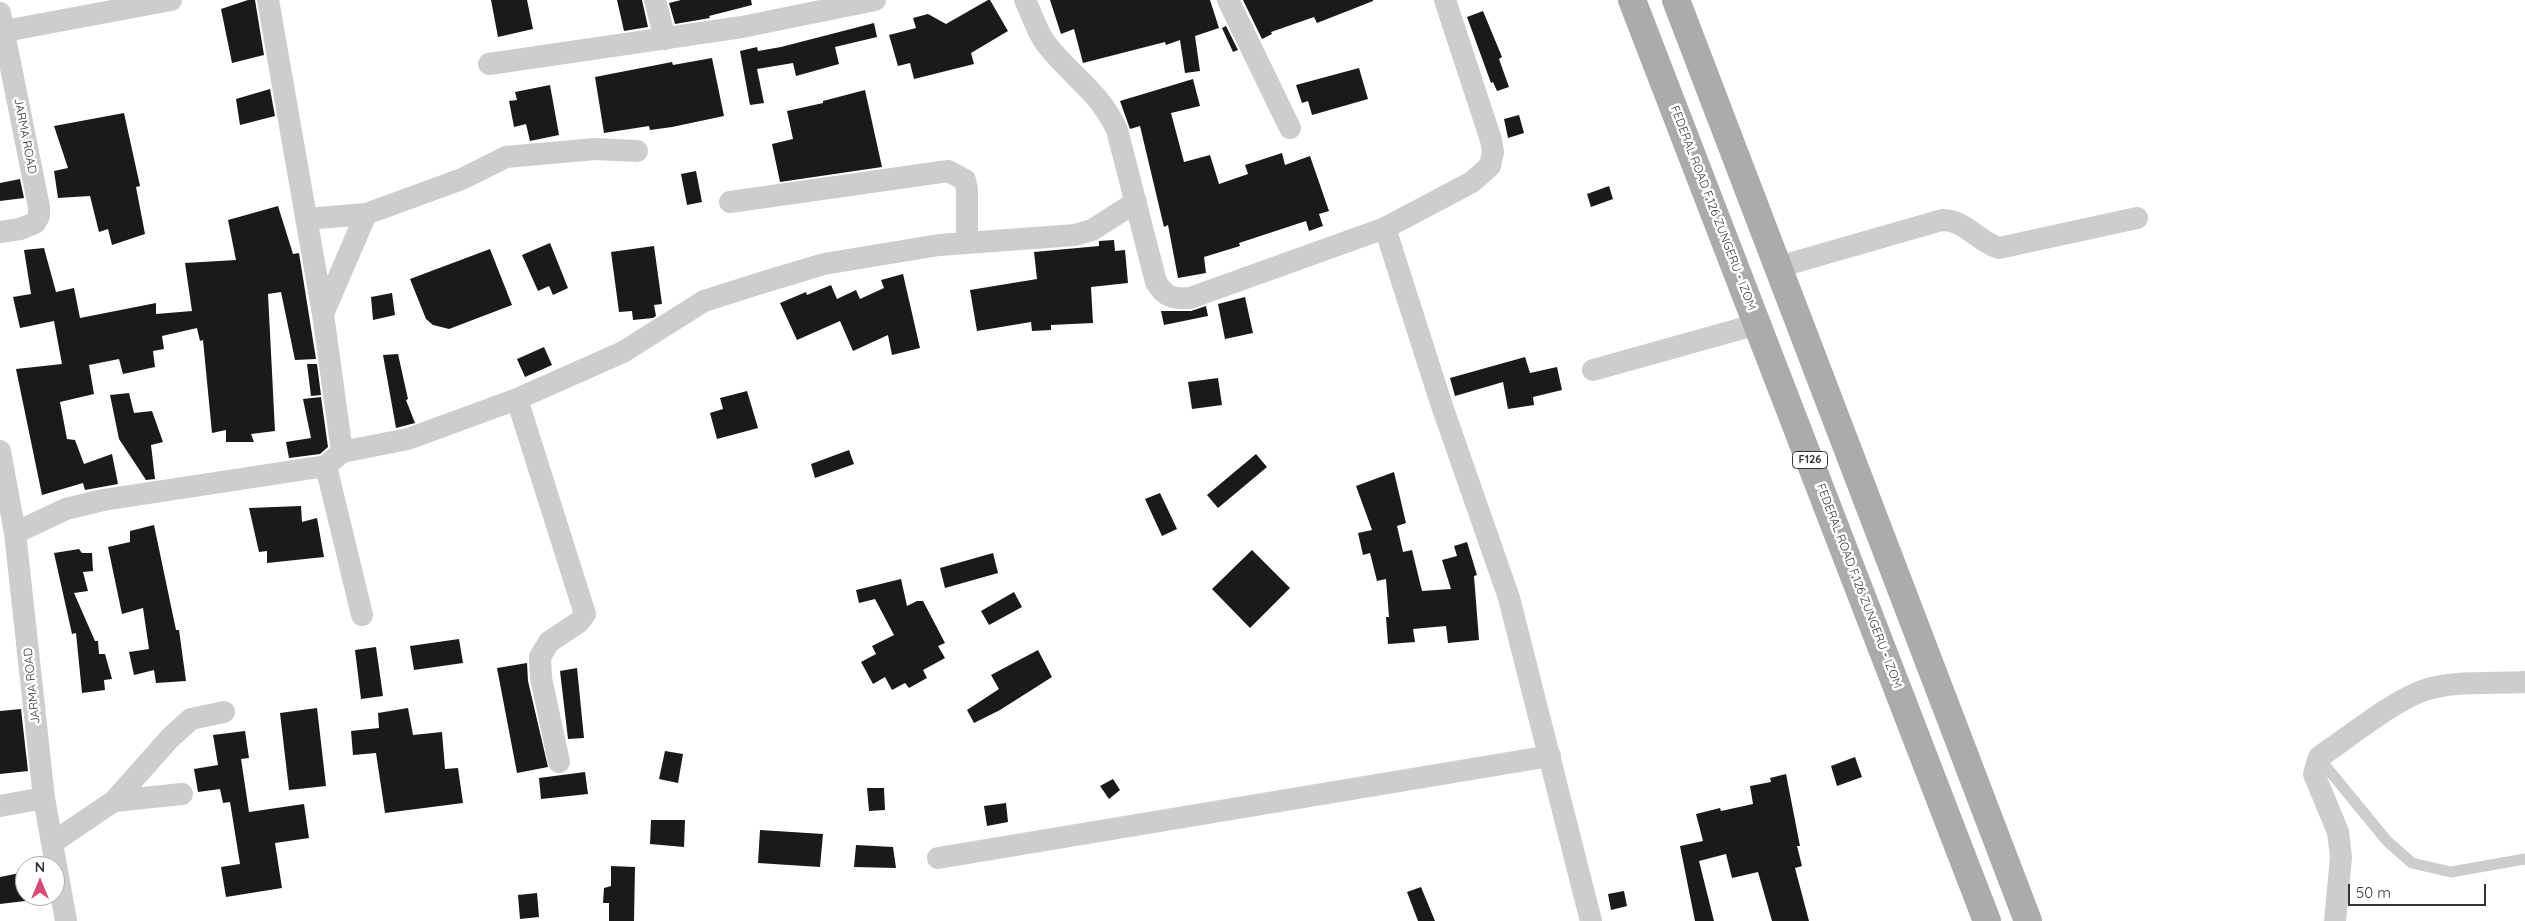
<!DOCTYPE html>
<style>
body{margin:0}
#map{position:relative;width:2525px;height:921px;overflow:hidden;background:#fff;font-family:Quicksand,sans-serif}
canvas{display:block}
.north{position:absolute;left:15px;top:856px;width:50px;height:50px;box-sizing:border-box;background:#fff;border:1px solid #adadad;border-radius:50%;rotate:0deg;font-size:14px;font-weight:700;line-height:20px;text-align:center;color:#333}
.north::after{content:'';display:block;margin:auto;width:18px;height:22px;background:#d34b72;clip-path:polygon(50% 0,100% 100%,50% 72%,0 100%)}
.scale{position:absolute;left:2348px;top:884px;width:138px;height:22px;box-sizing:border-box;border:2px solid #333;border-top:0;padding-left:6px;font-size:15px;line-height:18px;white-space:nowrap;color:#333;-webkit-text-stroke:4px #fff;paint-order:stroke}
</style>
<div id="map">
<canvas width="2525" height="921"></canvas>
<div class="north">N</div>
<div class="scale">50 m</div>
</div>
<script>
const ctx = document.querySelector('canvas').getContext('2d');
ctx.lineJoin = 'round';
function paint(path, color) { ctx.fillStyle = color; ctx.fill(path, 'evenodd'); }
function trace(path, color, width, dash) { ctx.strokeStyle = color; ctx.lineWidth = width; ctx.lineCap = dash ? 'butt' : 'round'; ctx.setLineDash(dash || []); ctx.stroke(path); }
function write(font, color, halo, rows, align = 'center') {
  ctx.font = font + ' Quicksand,sans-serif'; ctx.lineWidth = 5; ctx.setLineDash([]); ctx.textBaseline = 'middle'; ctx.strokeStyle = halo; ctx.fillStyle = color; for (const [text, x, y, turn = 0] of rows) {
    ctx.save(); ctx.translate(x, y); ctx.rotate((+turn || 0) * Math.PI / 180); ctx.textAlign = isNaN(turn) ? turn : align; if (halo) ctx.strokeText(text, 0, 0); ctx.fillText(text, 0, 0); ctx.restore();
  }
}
paint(new Path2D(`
 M248,0H255L264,55L232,63L221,9Z
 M491,0H527L533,29L498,37Z
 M617,0H642L648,27L624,31Z
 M681,0H751L752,5L709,16L710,18L675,24L669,3Z
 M988,0H990L1008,31L971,53L974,64L914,79L910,63L898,66L889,35L916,28L913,18L928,14L946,24Z
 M1050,0H1210L1219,28L1195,36L1200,71L1185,73L1180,40L1166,45L1165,42L1083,63L1074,29L1061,34Z
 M1243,0H1373V1L1317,23L1314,17L1271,32L1272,34L1262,39Z
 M1483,11L1502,57L1499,59L1509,87L1497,91L1493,82L1491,83L1467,17Z
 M874,23L877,37L835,47L839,64L796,76L793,63L757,69L764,103L750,105L740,51L757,47L758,51L781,47Z
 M1226,26L1238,50L1233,52L1222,28Z
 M712,58L724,116L672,127L650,130L649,126L604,133L595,77L672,62L673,65Z
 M1359,68L1368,99L1312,115L1308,101L1302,103L1296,85Z
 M1193,79L1200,106L1171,113L1184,162L1210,155L1219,184L1248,174L1245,165L1282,153L1285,165L1310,156L1329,211L1319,214L1323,226L1309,231L1306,221L1239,243L1240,246L1204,257L1206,273L1178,278L1168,225L1164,227L1140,126L1130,129L1120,101Z
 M550,85L559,135L530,141L526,124L514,127L509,101L517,100L515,92Z
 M270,89L275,116L240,125L236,99Z
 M865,90L882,167L780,182L772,144L793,139L787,111L823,103V101Z
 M124,113L140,186L136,187L145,234L112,245L108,229L99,232L90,196L58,198L54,171L68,168L54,126Z
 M1519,115L1524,133L1508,138L1504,119Z
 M696,171L702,202L687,205L681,174Z
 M20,179L24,198L0,201V183Z
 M1609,186L1613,199L1591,207L1587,194Z
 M278,206L293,254L299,253L316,359L295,360L281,292L268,294L275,431L251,434L254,442H226V430L212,433L203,340L200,341L197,328L162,336L164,349L153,351L155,367L123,374L119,359L89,365L94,394L60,402L67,439L75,440L84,464L112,454L118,484L85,490L83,483L42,495L16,369L62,364L54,321L20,328L13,297L31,294L24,250L44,248L56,292L74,288L80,318L156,303V314L192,311L185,263L236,260L228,220Z
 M1114,240L1115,251L1125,250L1128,283L1091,287L1093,323L1051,325V330L1032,331L1031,322L977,331L970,290L1037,279L1034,252L1099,246V241Z
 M550,243L568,288L553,295L549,286L538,291L522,255Z
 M654,246L662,304L654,305L656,316L653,318L633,320L632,311L619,312L611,252Z
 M490,249L512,305L449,329L433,325L426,319L410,279Z
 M903,274L920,348L892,355L888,335L853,351L840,321L797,340L780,303L806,292L807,295L831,285L837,299L856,290L860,299L884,288L881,280Z
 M392,293L395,315L373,320L371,297Z
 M1245,297L1253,333L1225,339L1218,304Z
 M1206,306L1208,316L1164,325L1161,311H1191Z
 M544,347L552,365L525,377L517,359Z
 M398,354L408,399L406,400L415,423L396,428L383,355Z
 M1525,357L1530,373L1557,367L1562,390L1533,397L1534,405L1508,409L1503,382L1455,396L1450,378Z
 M307,364H317L321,395L311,396Z
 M1218,378L1222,405L1192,409L1188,382Z
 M747,391L758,428L717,439L710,413L723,409L720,398Z
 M129,393L134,413L152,411L163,442L151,445L155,479L146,480L119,439L110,395Z
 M321,397L328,447L320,454L289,458L286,442L311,438L303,399Z
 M849,450L854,464L815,478L811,464Z
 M1256,454L1267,467L1218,508L1207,495Z
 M1394,472L1406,523L1397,526L1403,552L1412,550L1422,591L1451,589L1442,560L1457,556L1454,546L1467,542L1477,575L1474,576L1479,640L1448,643L1446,626L1413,629L1415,642L1388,644L1386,617H1389L1386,579L1377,581L1370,553L1363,555L1358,533L1372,530L1356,486Z
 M1160,493L1177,529L1162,536L1145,499Z
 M301,506L302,522L317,518L324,557L267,563V551L259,552L249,508Z
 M154,525L176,630H179L186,681L156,683L154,670L134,675L129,652L149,649L143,608L122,614L108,547L130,542V531Z
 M79,549L82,553H92L93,571L83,572L88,591L74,593L95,641H98L99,654H105L112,679L104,680L105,690L82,693L76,633L72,634L54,553Z
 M1252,550L1290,588L1250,628L1212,589Z
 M993,553L998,573L945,588L940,568Z
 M901,579L907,606L917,601H923L945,643L938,646L945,658L923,670L927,678L909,688L905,683L892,690L885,677L873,684L861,662L876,654L872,646L894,635L875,599L859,603L856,590Z
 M1014,592L1022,607L989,625L981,611Z
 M459,639L463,663L414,670L410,646Z
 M376,647L383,696L361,699L355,650Z
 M1038,650L1052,677L1000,710L974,723L967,710L999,689L991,675Z
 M527,663L528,681L548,767L517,773L497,668Z
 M577,668L584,738L568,739L560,671Z
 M317,708L326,786L289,790L280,713Z
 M408,708L413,735L442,732L445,769L458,768L463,803L385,813L376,753L353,755L351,731L379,728L378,713Z
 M21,709L28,771L0,774V711Z
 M245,731L249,758L241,759L249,812L304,804L309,838L275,843L282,888L226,897L221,867L240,864L230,802L223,803L220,789L198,792L194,769L218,765L213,735Z
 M665,751L683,754L678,783L659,779Z
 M1855,757L1862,777L1837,786L1831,766Z
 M585,772L588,794L541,799L539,778Z
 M1786,774L1800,846H1797L1802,866L1795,868L1809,921H1772L1758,872L1732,878L1726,854L1699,861L1714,921H1695L1680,846L1703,841L1696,814L1720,808L1721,811L1753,804L1750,786L1771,782L1770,778Z
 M1113,779L1120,790L1109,799L1100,786Z
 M867,788H884L885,810L869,811Z
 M1006,803L1008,822L987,826L984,806Z
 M651,820H685L684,847L650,844Z
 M760,830L823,834L820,867L758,863Z
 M856,845L893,847L896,868L854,867Z
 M611,866L635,867L634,921H609V903H603L604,888L611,886Z
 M25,872V901L0,904V877Z
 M1421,887L1435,921H1418L1407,892Z
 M1624,891L1627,906L1611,910L1608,894Z
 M537,893L539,917L520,919L518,895Z`), '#1a1a1a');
trace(new Path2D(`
 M2319,758L2387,841L2412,863L2451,872L2525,859`), '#cdcdcd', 11);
trace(new Path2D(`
 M268,0L323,314L342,452
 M655,0L665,39
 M1025,0C1032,14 1037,33 1047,45C1072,77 1099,91 1117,130L1156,282C1165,297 1172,299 1190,298L1385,228L1472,182L1490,166L1493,152L1491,140L1445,0
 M1228,0L1290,128
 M0,13L39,207V216L35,223L20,229L0,232
 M5,31L171,0
 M489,64L742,27L875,0
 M730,202L948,171L965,180L967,190V241
 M306,219L366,214L462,179L506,157L595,149L637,151
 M1385,228L1441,403L1509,598L1591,921
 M1778,267L1942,220C1966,220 1978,242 1999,248L2137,218
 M323,314L366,214
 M1593,370L1758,324
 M517,399L585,614L579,622L549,642L540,657L541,678L559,762
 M0,451L15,533L44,798L66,921
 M326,466L362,615
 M15,533L66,509L103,500L326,466L342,452L408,439L517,399L623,352L704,301L764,282L824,264L939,245L1075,235L1092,230L1136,202
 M114,801L182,794
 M0,806L44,798
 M52,843L114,801L170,738L191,719L224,712
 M938,858L1550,756
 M2335,921L2341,857L2338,832L2314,774L2319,757C2348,738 2390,703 2422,691C2450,680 2494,684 2525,682`), '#cdcdcd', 22);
trace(new Path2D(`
 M1632,0L1987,921
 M1676,0L2028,921`), '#ababab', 28);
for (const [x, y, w] of [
 [1810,460,35]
]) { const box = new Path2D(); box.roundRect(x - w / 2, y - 8.5, w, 17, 4); ctx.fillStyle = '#fff'; ctx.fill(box); trace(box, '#333', 1); }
write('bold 11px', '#333', null, [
 ["F126",1810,460]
]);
write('12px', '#333', '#fff', [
 ["JARMA ROAD",25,136,79],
 ["FEDERAL ROAD F.126 ZUNGERU - IZOM",1713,208,69],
 ["FEDERAL ROAD F.126 ZUNGERU - IZOM",1859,586,69],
 ["JARMA ROAD",32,686,-96]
]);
</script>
